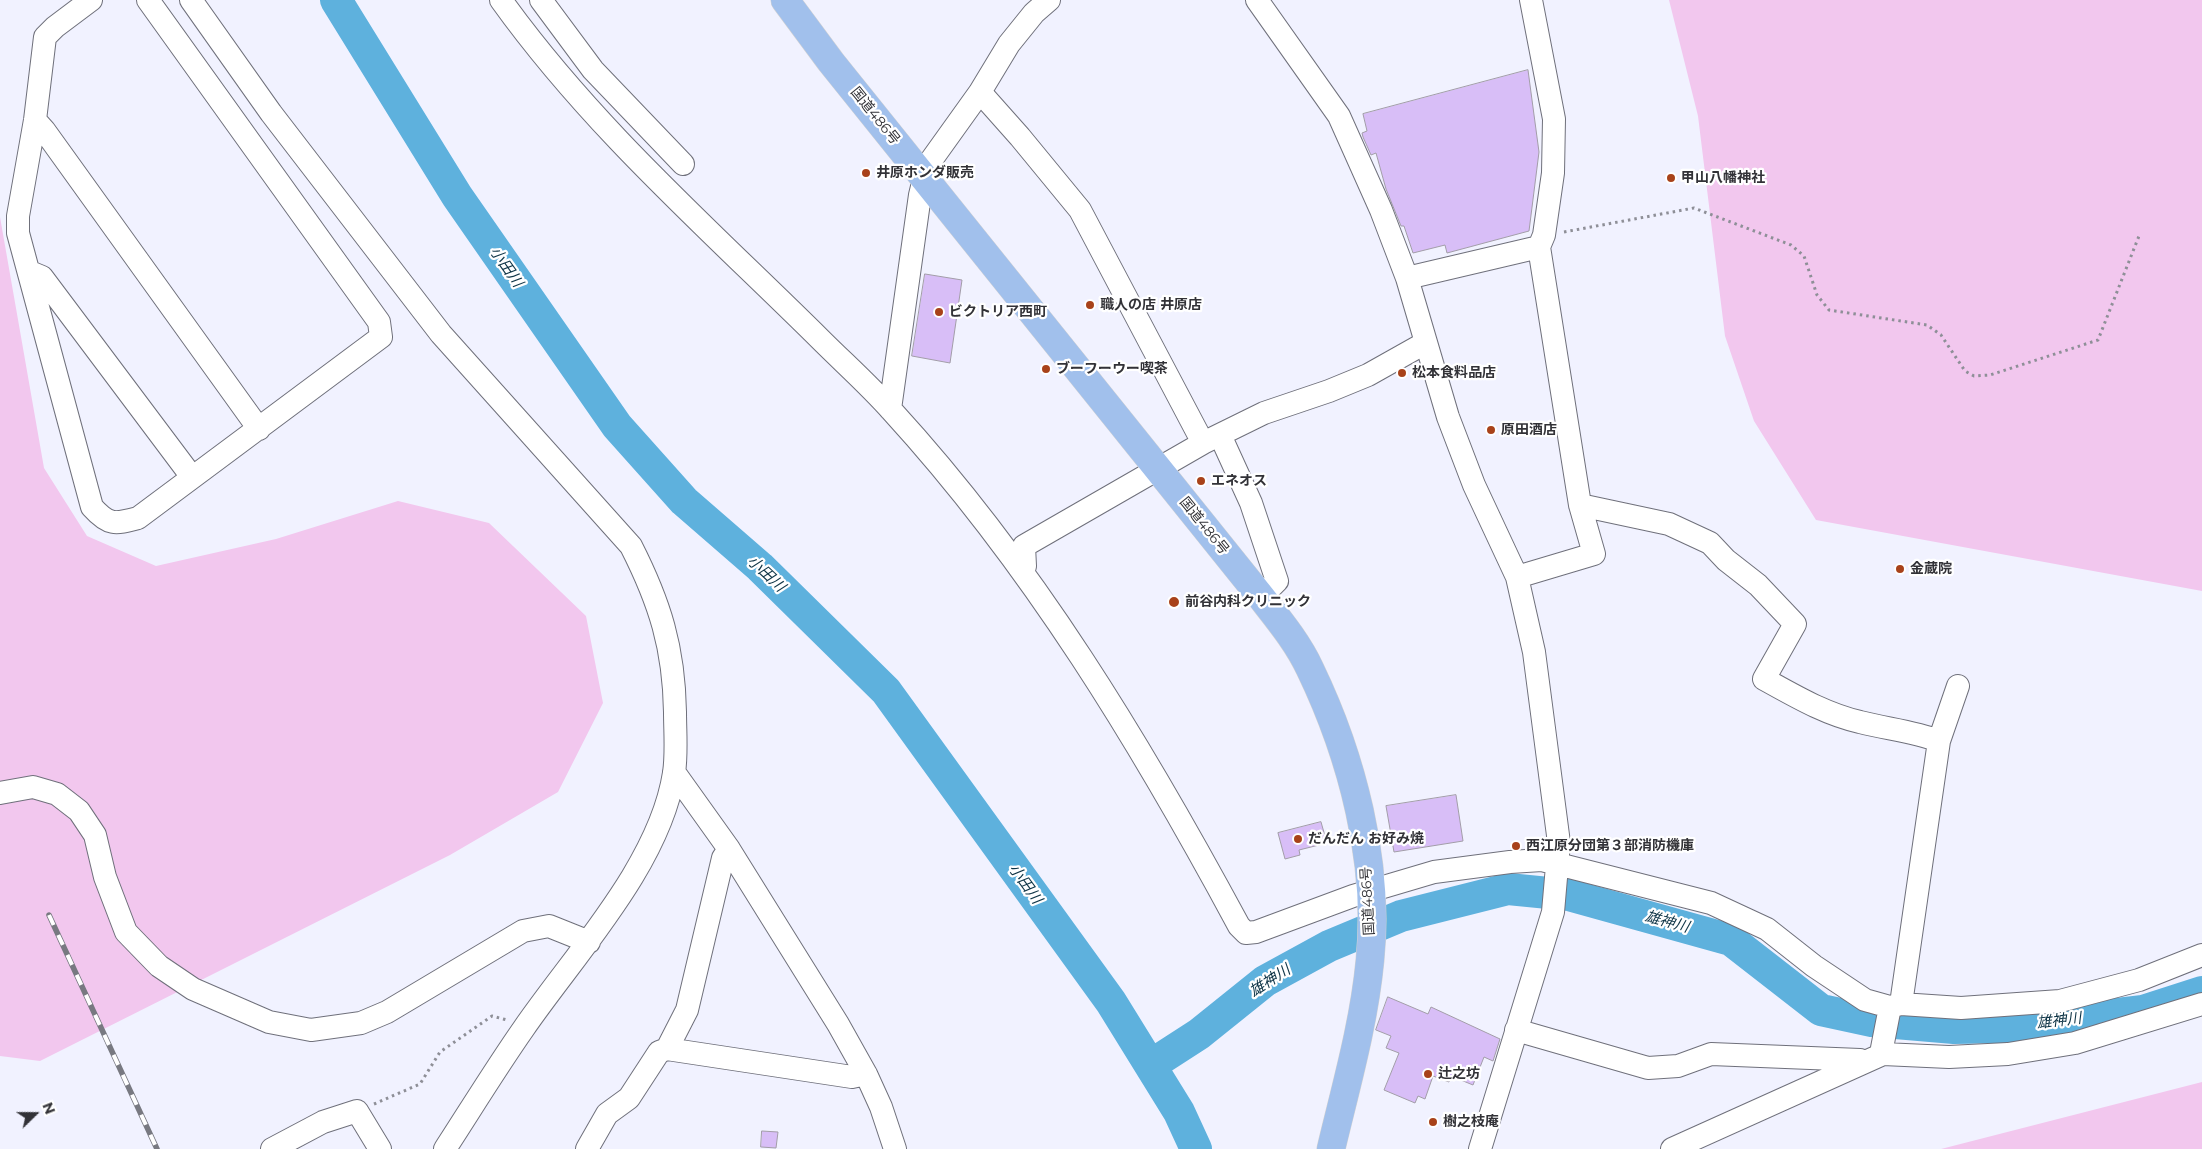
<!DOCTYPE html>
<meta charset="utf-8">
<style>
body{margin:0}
#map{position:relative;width:2202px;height:1149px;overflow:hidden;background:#f1f2ff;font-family:Montserrat,sans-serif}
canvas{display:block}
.north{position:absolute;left:10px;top:1089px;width:50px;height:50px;-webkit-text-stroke:4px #fff;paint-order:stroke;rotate:68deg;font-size:14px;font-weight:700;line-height:20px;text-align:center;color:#323237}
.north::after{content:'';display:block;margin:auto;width:18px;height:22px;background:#323237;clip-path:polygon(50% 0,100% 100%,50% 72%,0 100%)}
</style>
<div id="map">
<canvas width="2202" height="1149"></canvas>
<div class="north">N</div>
</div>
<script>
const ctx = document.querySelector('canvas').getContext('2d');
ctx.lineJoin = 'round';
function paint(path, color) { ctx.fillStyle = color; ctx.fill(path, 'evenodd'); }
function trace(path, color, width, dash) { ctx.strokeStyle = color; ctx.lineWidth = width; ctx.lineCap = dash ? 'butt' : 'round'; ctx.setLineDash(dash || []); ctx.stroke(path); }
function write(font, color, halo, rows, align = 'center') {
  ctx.font = font + ' Montserrat,"Noto Sans JP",sans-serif'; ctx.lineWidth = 4.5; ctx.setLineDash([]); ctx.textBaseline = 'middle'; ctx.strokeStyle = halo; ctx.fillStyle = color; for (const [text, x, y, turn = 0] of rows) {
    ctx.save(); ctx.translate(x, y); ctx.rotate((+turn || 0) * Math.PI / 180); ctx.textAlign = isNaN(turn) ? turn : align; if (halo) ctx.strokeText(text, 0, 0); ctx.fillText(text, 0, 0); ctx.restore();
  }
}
paint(new Path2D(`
 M1669,0H2202V591L1816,520L1754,421L1725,336L1698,116Z
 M0,217L44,468L87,536L156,566L276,539L398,501L489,523L586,616L603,703L558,792L450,855L40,1061L0,1056Z
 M2202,1082V1149H1941Z`), '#f2c7ee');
trace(new Path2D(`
 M336,0L457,196L617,426L684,501L760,567L886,691L1111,1002L1179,1112L1196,1149
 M1151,1065L1199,1034L1265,981L1329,946L1401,916L1508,889L1569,895L1731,940L1821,1010L1872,1021L1954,1028L2006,1027L2143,1011L2202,992`), '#5eb1dd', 32);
const building = new Path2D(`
 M1528,70L1539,152L1529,231L1447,253L1445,245L1413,253L1404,226H1401L1386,189L1376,153L1371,155L1363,137L1362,133L1367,131L1363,114Z
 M925,274L962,280L950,363L912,356Z
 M1456,795L1463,841L1394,852L1386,806Z
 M1321,822L1327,843L1299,850L1300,855L1285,859L1278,833Z
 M1388,997L1428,1014L1431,1007L1500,1039L1493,1061L1484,1057L1473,1085L1451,1076L1449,1082L1433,1076L1425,1099L1418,1096L1415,1103L1384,1090L1399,1053L1386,1048L1391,1036L1376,1030Z
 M762,1131L778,1132L776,1148L761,1147Z`);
paint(building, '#d8bef7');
trace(building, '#a29da8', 1);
const minor = new Path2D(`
 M91,0L55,27L45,37L35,120L18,216V233L92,507C109,526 115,524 138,518L381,337L379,322L148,0
 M191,0L271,113L441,334L631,546C660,603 674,648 675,712C675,732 677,753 674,773C660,864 575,954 524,1028C496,1068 471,1109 445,1149
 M501,0C592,127 710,230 820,339C844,363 870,386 892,411C1033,565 1141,744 1239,926L1246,933L1256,932L1353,896L1434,872L1510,862L1542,860L1711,903L1767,929L1814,966L1865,1000L1890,1007L1901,1004L1961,1008L2060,1001L2139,980L2202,955
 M541,0L593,70L683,164
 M1257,0L1339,116L1381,210L1407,278L1448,417L1474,485L1517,577L1534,652L1559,843L1553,912L1480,1149
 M980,92L1020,137L1080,210L1203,443
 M35,120L44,130L259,429
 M30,272L42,277L192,477
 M1407,278L1539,247
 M890,409L920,195L927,166L980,92L1009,44L1034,13L1049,0
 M1220,435L1251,503L1277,581L1261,597
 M1580,505L1669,524L1710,543L1726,560L1758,585L1795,624L1764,679C1795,696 1825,714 1860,722C1887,729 1913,731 1939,741L1901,1004
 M1023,573L1025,566L1024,546L1203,443L1264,413L1329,391L1368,375L1425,343
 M1517,577L1594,554L1580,505L1539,247L1544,235L1553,173L1554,119L1531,0
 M1939,741L1958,686
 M674,772L729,849L838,1024L866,1074L881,1107L895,1149
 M0,793L33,787L57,794L79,811L95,835L105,877L126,932L159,966L193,989L269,1022L311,1030L361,1023L387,1012L523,931L549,926L589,942
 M1516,1030L1648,1068L1678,1066L1711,1054L1860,1060
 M667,1049L852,1077L866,1074
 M1883,1054L1882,1048L1890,1007
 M272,1149L323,1122L357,1111L380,1149
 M587,1149L607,1114L629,1098L659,1052L667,1049L687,1010L723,858L729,849
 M1672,1149L1883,1054L1949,1057L2008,1054L2075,1043L2202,1004`);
const highway = new Path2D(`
 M785,0L831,62L1261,597C1279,620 1298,643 1310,669C1352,756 1380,863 1370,960C1364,1024 1346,1086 1331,1149`);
trace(minor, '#6f707b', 24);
trace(highway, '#d2d2d3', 29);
trace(new Path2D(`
 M1564,232L1694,208L1791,245L1804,256L1817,295L1829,310L1927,325L1941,335L1965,371L1974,376L1990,375L2098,340L2139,236
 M374,1104L420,1084L440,1052L492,1016L507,1020`), '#8e8f97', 3, [2.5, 4]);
trace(minor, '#fff', 22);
trace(highway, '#a1c0ec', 28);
const rail = new Path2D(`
 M49,915L157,1149`);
trace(rail, '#787981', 5.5);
trace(rail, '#fff', 4, [11]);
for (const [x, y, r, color] of [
 [866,173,5,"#a8421a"],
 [1671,178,5,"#a8421a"],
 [1090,305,5,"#a8421a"],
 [939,312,5,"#a8421a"],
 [1046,369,5,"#a8421a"],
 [1402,373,5,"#a8421a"],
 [1491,430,5,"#a8421a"],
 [1201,481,5,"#a8421a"],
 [1900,569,5,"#a8421a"],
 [1174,602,6,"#a8421a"],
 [1298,839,5,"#a8421a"],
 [1516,846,5,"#a8421a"],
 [1428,1074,5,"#a8421a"],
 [1433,1122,5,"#a8421a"]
]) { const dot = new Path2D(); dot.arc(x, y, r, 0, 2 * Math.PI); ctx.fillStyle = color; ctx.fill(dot); trace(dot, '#fff', 2); }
write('14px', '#323237', '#fff', [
 ["国道486号",875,116,51],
 ["国道486号",1204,526,51],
 ["国道486号",1368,901,-93]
]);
write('bold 14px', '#323237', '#fff', [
 ["井原ホンダ販売",876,173],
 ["甲山八幡神社",1681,178],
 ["職人の店 井原店",1100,305],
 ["ビクトリア西町",949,312],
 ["ブーフーウー喫茶",1056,369],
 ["松本食料品店",1412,373],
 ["原田酒店",1501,430],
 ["エネオス",1211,481],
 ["金蔵院",1910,569],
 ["前谷内科クリニック",1185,602],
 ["だんだん お好み焼",1308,839],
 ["西江原分団第３部消防機庫",1526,846],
 ["辻之坊",1438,1074],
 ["樹之枝庵",1443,1122]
], 'left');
write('italic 15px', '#0d3345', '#fff', [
 ["小田川",506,267,55],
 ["小田川",766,574,43],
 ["小田川",1025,884,54],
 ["雄神川",1667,922,15],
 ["雄神川",1270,981,-33],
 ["雄神川",2059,1021,-7]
]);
</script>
